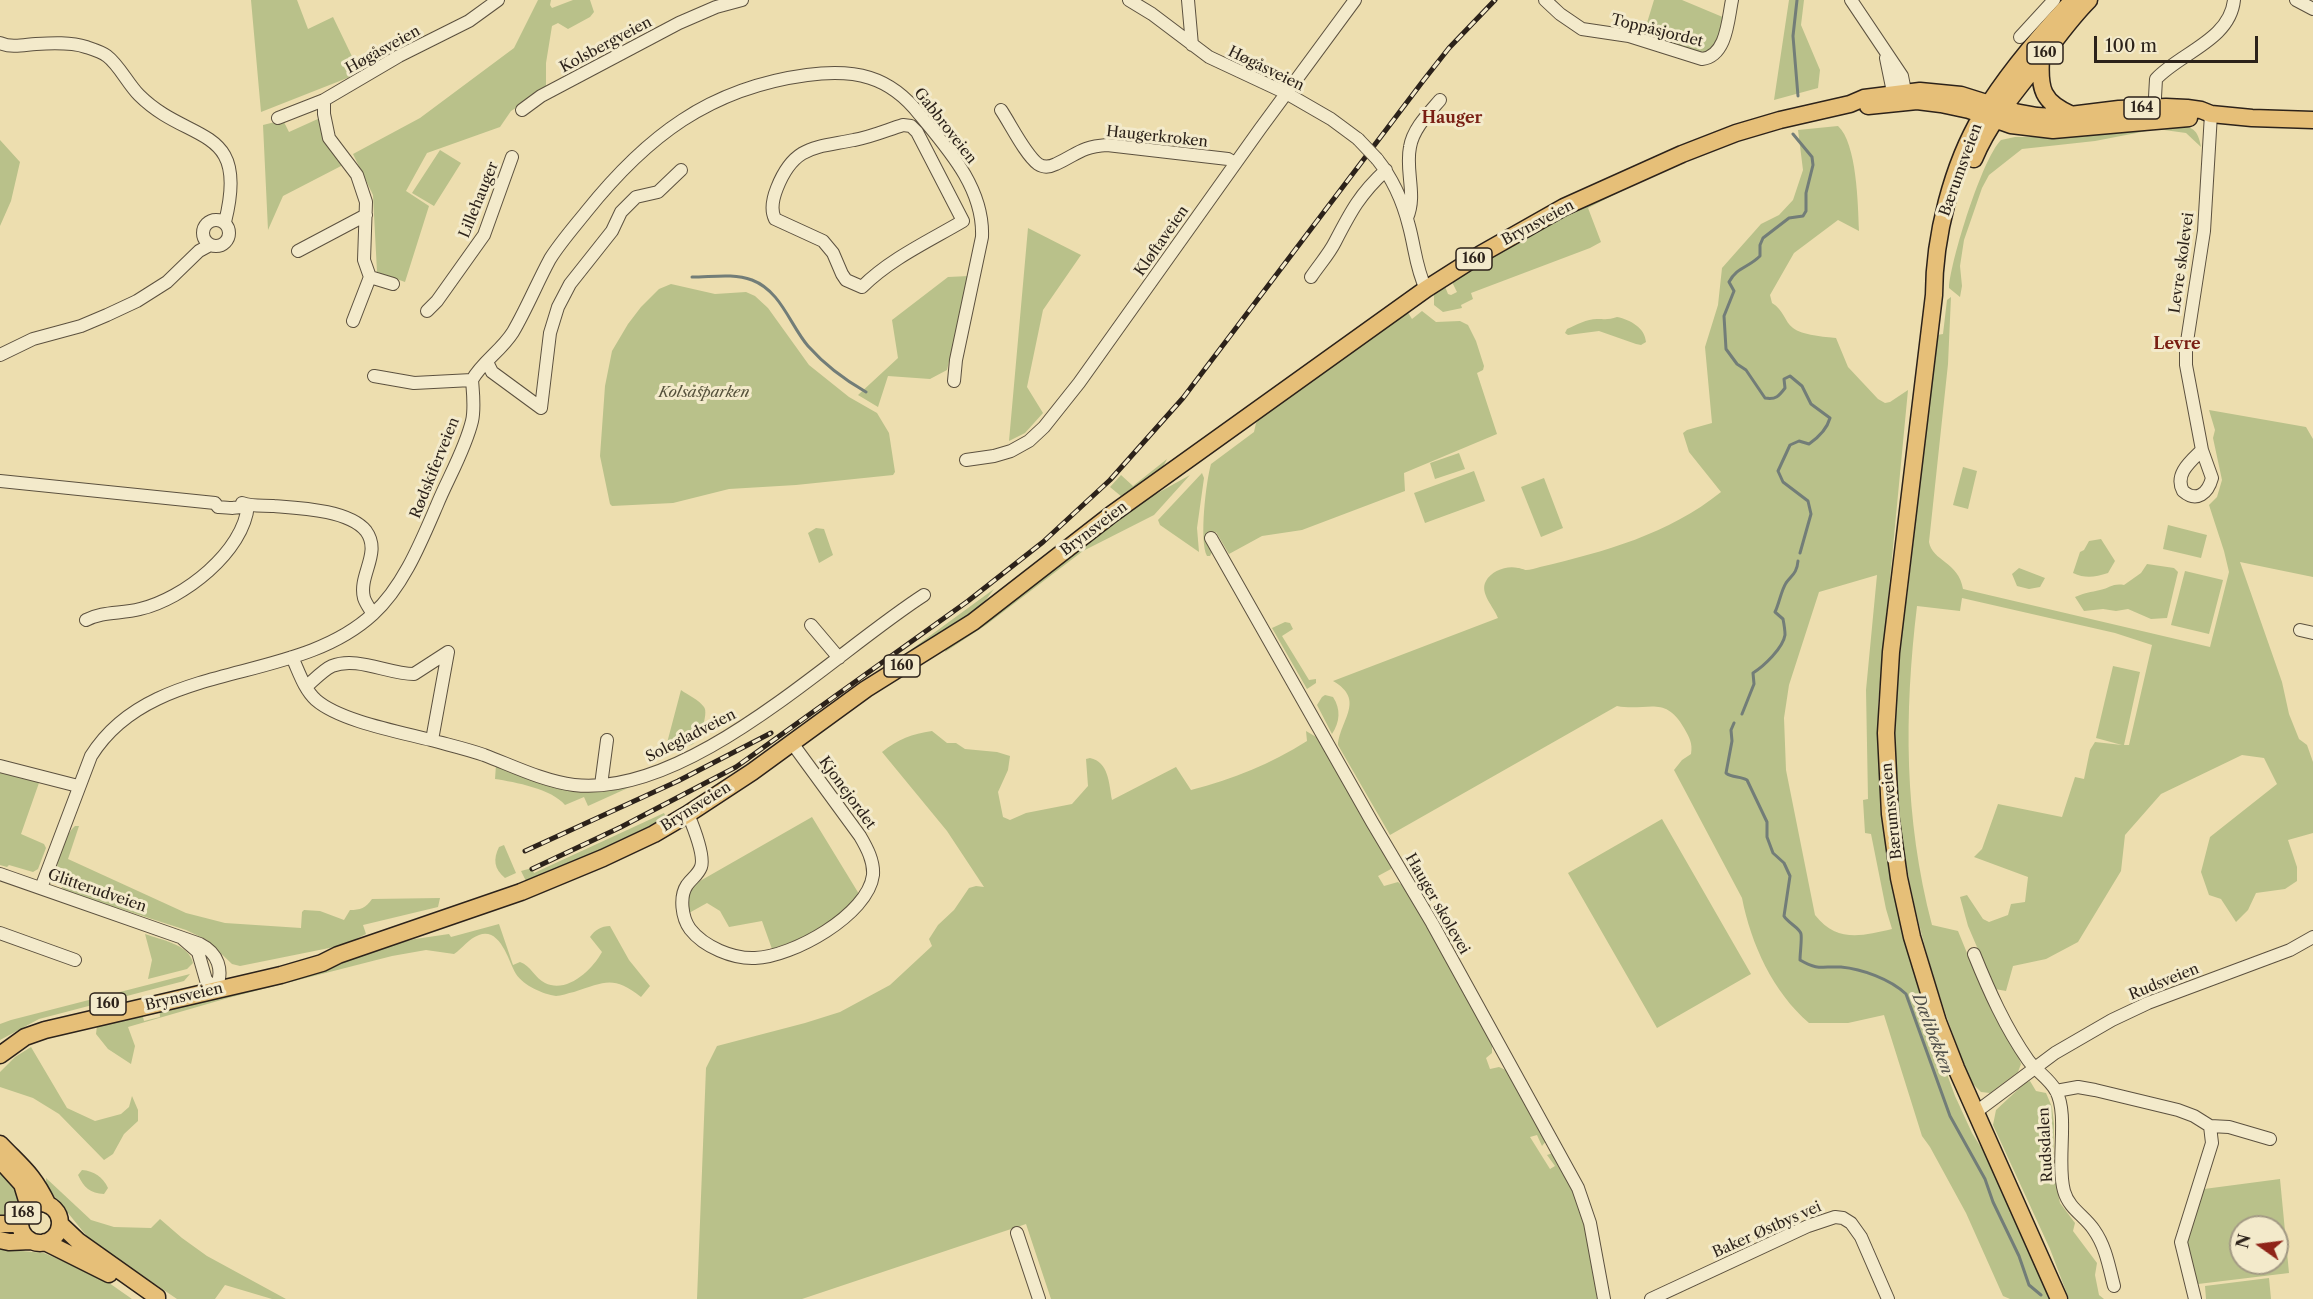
<!DOCTYPE html>
<meta charset="utf-8">
<style>
body{margin:0}
#map{position:relative;width:2313px;height:1299px;overflow:hidden;background:#eddeaf;font-family:"Libre Caslon Text",serif}
canvas{display:block}
.north{position:absolute;left:2229px;top:1215px;width:60px;height:60px;box-sizing:border-box;background:#f3eacb;border:2px solid #a39a84;border-radius:50%;rotate:284deg;font-size:16px;font-weight:700;line-height:24px;text-align:center;color:#2c221a}
.north::after{content:'';display:block;margin:auto;width:21px;height:27px;background:#8f2418;clip-path:polygon(50% 0,100% 100%,50% 72%,0 100%)}
.scale{position:absolute;left:2094px;top:36px;width:164px;height:27px;box-sizing:border-box;border:3px solid #2c221a;border-top:0;padding-left:8px;font-size:18px;line-height:21px;white-space:nowrap;color:#2c221a;-webkit-text-stroke:4px #f3eacb;paint-order:stroke}
</style>
<div id="map">
<canvas width="2313" height="1299"></canvas>
<div class="north">N</div>
<div class="scale">100 m</div>
</div>
<script>
const ctx = document.querySelector('canvas').getContext('2d');
ctx.lineJoin = 'round';
function paint(path, color) { ctx.fillStyle = color; ctx.fill(path, 'evenodd'); }
function trace(path, color, width, dash) { ctx.strokeStyle = color; ctx.lineWidth = width; ctx.lineCap = dash ? 'butt' : 'round'; ctx.setLineDash(dash || []); ctx.stroke(path); }
function write(font, color, halo, rows, align = 'center') {
  ctx.font = font + ' "Libre Caslon Text",serif'; ctx.lineWidth = 6; ctx.setLineDash([]); ctx.textBaseline = 'middle'; ctx.strokeStyle = halo; ctx.fillStyle = color; for (const [text, x, y, turn = 0] of rows) {
    ctx.save(); ctx.translate(x, y); ctx.rotate((+turn || 0) * Math.PI / 180); ctx.textAlign = isNaN(turn) ? turn : align; if (halo) ctx.strokeText(text, 0, 0); ctx.fillText(text, 0, 0); ctx.restore();
  }
}
paint(new Path2D(`
 M251,0H297L308,29L333,17L360,73L261,112Z
 M538,0H551L550,5L552,8L573,0H590L594,12L590,17L568,29L558,23L552,26L546,63V89L511,111L500,127L427,153L406,191L429,206L405,282L377,272L373,195L353,154L420,118L514,48Z
 M1654,0H1682L1725,18L1714,52L1700,55L1643,36Z
 M1789,0H1804L1801,25L1820,70L1818,88L1774,100Z
 M320,118L343,165L283,196L268,230L263,125L283,120L289,132Z
 M1838,126C1857,143 1858,205 1859,231L1838,220L1794,253L1770,295L1772,303C1784,310 1784,321 1793,328C1802,335 1825,337 1836,338L1848,367L1878,399L1885,403L1890,402L1908,390L1878,704L1883,828L1892,888L1924,1011L1955,1096L1972,1133L1987,1157L2051,1299H2010L2003,1296L1966,1213L1930,1147L1922,1136L1884,1015L1848,1023H1809C1773,992 1751,944 1742,898L1674,770L1682,760L1691,754C1693,743 1689,737 1684,728C1665,694 1647,712 1617,706L1390,835L1338,745C1340,720 1366,700 1333,681L1498,618C1494,607 1479,593 1486,581C1491,571 1507,565 1518,568C1520,568 1525,570 1526,570C1530,570 1536,568 1540,567C1604,552 1669,534 1721,492L1689,452L1683,433L1687,430L1712,423L1705,347L1718,305L1722,268L1761,224L1779,215L1793,200L1803,170L1798,130ZM1877,575L1866,690L1868,799L1863,800L1865,833L1871,834L1886,909L1892,929C1862,936 1837,943 1815,915L1786,770L1784,718L1789,685L1819,592Z
 M2165,127C2185,127 2197,122 2201,147L2186,133L2157,129L2095,141L2022,149L1989,175L1982,188L1964,240L1960,266L1962,286L1960,297L1949,288C1951,259 1982,159 2001,140L2015,137H2078Z
 M0,140L20,162L11,201L0,226Z
 M440,150L461,163L434,206L412,193Z
 M1653,175L1588,208L1601,242L1590,248L1471,293L1473,299L1461,305L1462,308L1443,312L1434,305V292L1444,284L1448,294L1451,295L1457,292L1451,280L1578,208Z
 M1028,228L1081,255L1043,310L1027,387L1043,413L1025,433L1009,441Z
 M969,276L947,370L930,379L888,376L878,407L858,395L898,358L892,320L948,277Z
 M671,284L715,294L746,292L755,296L768,308L809,365L849,397L877,413L889,433L895,472L893,475L796,485L729,489L673,503L612,506L610,504L600,456L605,386L612,351L628,324L641,307L659,289Z
 M1951,297L1948,364L1929,542C1932,561 1959,562 1963,589L2210,647L2229,572L2224,551L2209,505L2217,497L2222,480L2213,438L2215,430L2209,410L2306,427L2313,439V577L2240,562L2282,682L2289,714L2299,739L2307,745L2313,762V833L2288,840L2297,867V881L2285,889L2256,893L2248,910L2236,922L2221,899L2209,895L2201,872L2210,837L2277,784L2264,758L2242,755L2161,794L2125,835L2121,871L2078,942L2046,959L2013,966L2006,991L1995,989L1968,926L1960,897L1967,895L1983,919L1989,922L2008,915L2011,904L2025,902L2028,877L1974,857L1982,849L1998,804L2062,817L2075,777L2084,779L2090,750L2095,742L2122,745L2096,738L2113,666L2140,672L2124,745H2129L2152,645L2115,633L1962,598L1960,611L1917,606C1904,715 1904,817 1932,925L1958,931L1976,975L2016,1050L2021,1064L2018,1072L1990,1093L1981,1092L1971,1082C1923,960 1892,847 1895,714C1896,681 1900,647 1903,614L1907,598L1937,335L1943,334L1947,300Z
 M1407,311L1412,319L1422,311L1436,322L1460,321L1468,325L1476,341L1484,366L1483,370L1477,373L1497,434L1404,473L1405,491L1302,530L1262,536L1229,554L1216,532L1206,540L1212,552L1210,556H1207C1199,541 1206,481 1211,464L1254,432L1256,423L1269,409Z
 M1617,317C1631,320 1645,328 1646,342L1641,345L1636,344L1599,331L1568,335L1565,333L1567,329C1576,325 1587,319 1597,319C1605,319 1609,320 1617,317Z
 M1459,453L1465,469L1435,479L1430,463Z
 M1167,459L1162,469L1122,497L1110,487L1121,475L1133,486Z
 M1963,467L1977,471L1968,509L1953,505Z
 M1474,471L1485,501L1425,523L1414,493Z
 M1202,473L1204,478L1197,528L1199,552L1160,525L1158,520Z
 M1190,475L1154,515L1083,551L986,625L945,652L947,647L1154,492L1156,494Z
 M1544,478L1563,528L1541,537L1521,487Z
 M2168,525L2207,535L2201,558L2163,549Z
 M816,528L824,529L833,555L819,563L808,533Z
 M2101,539L2115,561L2108,573C2095,577 2086,579 2073,573L2080,552L2084,550L2089,541Z
 M2147,564L2174,568L2178,572L2167,618L2151,619L2128,609L2116,611L2103,609L2084,611L2075,597C2084,593 2091,592 2100,590C2110,588 2113,583 2124,585L2141,573Z
 M2019,568L2045,578L2040,587L2029,589L2017,586L2012,574Z
 M2185,571L2223,580L2209,634L2171,625Z
 M994,589L979,609L890,665Z
 M1285,622L1290,623L1293,629L1282,636L1309,680L1316,679V683L1307,689L1272,628Z
 M681,690C688,695 699,700 704,707C709,713 699,743 691,745C684,746 674,743 667,743Z
 M1325,695L1333,697C1341,709 1340,722 1332,734L1317,705L1322,697Z
 M932,731L947,743H956L965,749L997,752L1010,756L1008,770L998,792L1003,817L1010,820L1026,813L1072,804L1088,786L1086,759L1090,758C1109,762 1109,784 1112,800L1176,767L1191,790C1233,779 1271,764 1307,741L1306,731L1318,738L1391,865V869L1378,876L1384,886L1398,882L1405,888L1492,1042V1053L1486,1058L1490,1069L1499,1067L1508,1071L1546,1141L1542,1146L1537,1135L1530,1137L1550,1169L1555,1166L1547,1155L1553,1153L1570,1178L1588,1234L1597,1299H1051L1026,1224L802,1299H697L706,1068L717,1046L805,1023L840,1012L890,985L932,946L929,939L938,925L954,910L969,888L976,886L984,887L947,831L882,752C898,739 912,734 932,731Z
 M496,765C545,786 576,797 630,787L588,806L584,797L565,805C552,789 515,782 495,779Z
 M0,770L40,780L21,834L44,844L46,848L38,869L33,872L9,865L7,867L0,865Z
 M664,813L667,819L604,850L526,881L521,871L532,868L534,873Z
 M812,817L859,894C835,926 809,936 772,949L762,921L729,927L720,911L707,903L689,913L686,889Z
 M1662,819L1751,974L1657,1028L1568,873Z
 M75,826H79L68,859L186,913L225,923L301,928L302,912L304,910L320,911L344,920L350,910C360,910 366,908 372,899L440,898L438,907L363,925L366,934L344,945L240,966L232,964L207,940L186,930L65,891C49,876 60,840 75,826Z
 M504,845L516,873L505,878C494,869 493,859 499,847Z
 M499,924L513,965L520,962C531,966 535,978 545,983C567,994 592,970 602,952L590,937C595,930 601,926 610,926L629,960L650,986L641,997C613,975 605,982 574,992C568,993 561,996 556,996C543,994 524,986 516,974C509,963 501,927 479,935C468,939 463,948 454,954L426,950L392,956L228,998L128,1027L135,1046L131,1064L108,1049L96,1034L97,1026L142,1013L144,1021L160,1017L159,1007L415,939L449,934L451,937Z
 M145,934C161,940 189,944 193,963L187,969L148,979L152,960Z
 M190,974L184,981L39,1019L0,1040V1024L11,1020Z
 M31,1047L67,1108L95,1121L121,1114L129,1107L132,1096L138,1110V1121L124,1134L113,1154L104,1160L59,1114L33,1098L0,1087V1072L15,1057Z
 M2030,1081L2036,1091L2046,1093L2052,1107L2054,1124L2053,1170L2060,1203L2075,1223L2073,1231L2097,1263L2095,1275L2099,1295L2104,1299H2069L2050,1249L1993,1125L1996,1110L2025,1083Z
 M0,1169C11,1180 23,1193 18,1209L2,1218H0Z
 M82,1170C94,1171 103,1177 108,1188L104,1194C90,1193 84,1188 78,1175Z
 M46,1178L91,1220L114,1227L151,1228L160,1219L182,1238L207,1256L286,1299H272L225,1285L215,1299H177L90,1240L46,1186Z
 M2280,1179L2289,1273L2198,1284L2187,1240L2204,1189ZM2241,1227H2277V1263H2241Z
 M0,1249L44,1253L102,1278L132,1299H0Z
 M2269,1278L2271,1299H2206L2205,1286Z`), '#b9c18a');
trace(new Path2D(`
 M1797,0L1793,36L1798,96
 M1793,134L1812,157L1813,165L1806,193V211L1803,216L1789,218L1763,238L1760,245V256C1748,268 1737,267 1729,282L1734,291L1724,316L1726,349L1737,364L1746,370L1765,398C1776,400 1779,396 1785,388L1784,379L1790,376L1802,386L1811,404L1830,418C1827,429 1819,437 1809,444L1799,441L1790,445L1778,471L1783,482L1808,501L1811,514L1800,553
 M692,277C712,277 733,273 752,280C781,291 790,325 808,346C824,364 845,380 866,392
 M1742,714L1754,684L1753,673C1764,666 1783,648 1785,635C1785,630 1784,624 1783,619L1775,612C1779,604 1781,591 1786,583C1792,575 1797,573 1798,561
 M1734,723L1731,730L1732,741L1726,773C1732,778 1740,776 1747,780L1767,822V837L1773,853L1784,863L1790,876L1784,916C1788,923 1800,928 1801,934C1802,940 1800,953 1800,960C1819,971 1822,966 1841,967C1862,969 1890,979 1906,994L1950,1116L1985,1179L1993,1202L2019,1256L2029,1285L2041,1295`), '#727d78', 3);
const minor = new Path2D(`
 M1129,0L1152,14L1209,57L1286,93L1331,119L1358,139
 M1188,0L1192,45
 M1545,0L1560,14L1582,29L1629,36L1702,59C1727,56 1728,19 1732,0
 M1851,0L1902,76L1905,91L1904,99
 M2296,0L2313,9
 M2020,37L2054,0
 M0,43C12,48 23,45 36,44C52,43 71,42 86,47C92,49 102,52 107,56C119,65 128,84 139,95C189,145 250,123 225,222
 M1886,58L1893,92L1900,100
 M324,100V114L329,138L357,175L366,202L364,260L370,277L393,284
 M522,110L541,96L679,23L716,7L742,0
 M1001,110C1011,125 1025,154 1038,164C1044,168 1050,167 1056,164C1078,154 1080,147 1107,145L1228,159L1235,163
 M2154,115L2156,79C2180,53 2230,40 2234,0
 M278,118L324,100L399,56L469,21L498,0
 M903,125L911,126L917,132L963,221C929,241 890,259 862,287L846,280L842,274L833,253L823,241L775,219C770,209 773,198 777,188C794,145 815,148 854,140C871,137 887,130 903,125Z
 M1377,159C1393,179 1403,202 1409,226C1415,248 1416,269 1426,289
 M1407,218C1417,195 1405,171 1410,147C1413,129 1428,114 1440,100
 M203 233a13 13 0 1 1 26 0a13 13 0 1 1-26 0Z
 M298,251L366,215
 M1311,277C1319,265 1329,254 1335,242C1351,211 1360,194 1386,170
 M427,311L437,301L484,235L512,157
 M353,321L370,277
 M0,355L33,339L81,326L107,315L137,301L167,282L199,251L210,245
 M487,362L492,372L541,408L550,333L558,307L570,284L612,231L621,212L636,197L658,192L681,170
 M472,380C483,361 501,351 513,332C527,308 537,283 550,259C560,243 574,227 586,212C646,137 709,88 807,75C854,69 889,75 920,115C949,150 984,189 982,237L956,360L954,381
 M2202,450C2191,461 2174,474 2183,491C2197,503 2208,493 2212,478L2202,450L2186,365V348L2204,231L2211,114
 M966,460L994,456L1011,451L1029,441L1044,427L1079,383L1260,129L1355,0
 M0,481L215,503L218,507C229,508 238,509 248,505
 M242,503C253,507 264,505 274,506C300,508 349,510 366,531C382,553 358,575 364,598C366,604 370,609 373,614
 M1211,538L1372,822L1432,923L1578,1188L1590,1223L1604,1299
 M86,620C103,611 121,614 140,609C183,599 244,552 248,505
 M811,625L839,658
 M2300,630L2313,633
 M292,657C299,672 304,689 316,700C340,721 400,732 431,740C449,745 467,749 484,755C513,766 543,781 574,785C689,798 832,654 924,595
 M306,687C314,680 323,670 332,666C357,656 388,674 414,674L448,652
 M432,740L448,652
 M0,766L78,786
 M601,785L607,740
 M688,814C693,826 705,856 701,867C698,875 692,878 687,885C679,897 682,918 690,929C704,947 733,959 755,958C792,957 868,915 873,875C874,861 867,848 860,836L792,743
 M0,874L200,944C218,953 224,970 216,989L206,980L198,952L183,939
 M41,888L91,756C152,658 294,687 373,614C403,587 421,542 437,505C448,478 465,450 472,421C475,408 473,393 472,380L414,383L374,376
 M0,933L75,960
 M1974,954C1989,991 2005,1027 2028,1060C2036,1071 2050,1079 2056,1091C2069,1115 2056,1162 2064,1191C2069,1209 2085,1216 2094,1230C2106,1247 2109,1267 2114,1286
 M2056,1091L2078,1087L2095,1090L2178,1110L2194,1116L2210,1126L2229,1127L2270,1139
 M1976,1112L2055,1053L2112,1020L2148,1003L2290,950L2313,937
 M1017,1233L1039,1299
 M1651,1299L1808,1226L1835,1217L1843,1218L1851,1223L1861,1237L1888,1299
 M2195,1299L2181,1242L2212,1143L2210,1126`);
const major = new Path2D(`
 M2041,58C2039,89 2042,102 2072,115
 M1868,106L1917,101L1941,104L1969,110L2011,125L2053,130L2189,118
 M1974,159C1989,123 2015,92 2039,62C2055,40 2070,19 2089,0
 M0,1055L25,1037L45,1030L281,975L322,963L338,955L521,892L603,858L654,834L688,814L752,772L866,689L973,622L1112,514L1426,289L1481,254L1564,207L1682,154L1736,133L1780,120L1850,104L1864,98L1920,91L1961,95L2015,112L2037,116L2054,117L2119,109L2166,107L2187,108L2201,110L2211,114L2252,118L2313,120
 M0,1144C23,1168 33,1174 48,1205
 M0,1160L22,1184L29,1207
 M20 1223a20 20 0 1 1 40 0a20 20 0 1 1-40 0Z
 M0,1224H20
 M60,1224L78,1241L157,1297V1299
 M0,1240L9,1242L31,1241
 M45,1242L109,1274
 M2059,1299L1956,1068L1938,1022L1912,937L1899,878L1890,814L1886,733L1891,652L1934,295C1934,237 1952,165 1982,115C2006,75 2041,34 2073,0`);
trace(minor, '#5c513f', 14);
trace(major, '#2c221a', 19);
trace(minor, '#f3eacb', 12);
trace(major, '#e6bf78', 16);
const rail = new Path2D(`
 M525,851L678,781L771,733
 M532,869L621,827L736,767L968,601L1043,542L1110,480L1183,398L1423,81L1449,48L1495,0`);
trace(rail, '#2c221a', 5);
trace(rail, '#f3eacb', 3, [9]);
const minorBridge = new Path2D(`
 M1358,139L1377,159`);
trace(minorBridge, '#5c513f', 14, []);
trace(minorBridge, '#f3eacb', 12);
for (const [x, y, w] of [
 [2045,53,36],
 [2142,108,36],
 [1474,259,36],
 [902,666,36],
 [108,1004,36],
 [23,1213,36]
]) { const box = new Path2D(); box.roundRect(x - w / 2, y - 11, w, 22, 4.5); ctx.fillStyle = '#f3eacb'; ctx.fill(box); trace(box, '#2c221a', 1.5); }
write('bold 14px', '#2c221a', null, [
 ["160",2045,53],
 ["164",2142,108],
 ["160",1474,259],
 ["160",902,666],
 ["160",108,1004],
 ["168",23,1213]
]);
write('15px', '#2c221a', '#f3eacb', [
 ["Toppåsjordet",1657,31,14],
 ["Kolsbergveien",606,45,-28],
 ["Høgåsveien",383,50,-29],
 ["Høgåsveien",1266,69,26],
 ["Gabbroveien",945,126,52],
 ["Haugerkroken",1157,137,6],
 ["Bærumsveien",1961,170,-70],
 ["Lillehauger",479,200,-68],
 ["Brynsveien",1538,223,-28],
 ["Kløftaveien",1162,241,-55],
 ["Levre skolevei",2182,263,-82],
 ["Rødskiferveien",435,468,-68],
 ["Brynsveien",1094,529,-37],
 ["Solegladveien",691,736,-27],
 ["Kjonejordet",847,793,54],
 ["Brynsveien",696,807,-32],
 ["Bærumsveien",1892,811,-96],
 ["Glitterudveien",97,891,19],
 ["Hauger skolevei",1437,904,60],
 ["Rudsveien",2164,982,-22],
 ["Brynsveien",184,997,-13],
 ["Rudsdalen",2046,1145,-93],
 ["Baker Østbys vei",1767,1230,-24]
]);
write('italic 15px', '#56523c', '#f3eacb', [
 ["Kolsåsparken",704,393]
]);
write('bold 16px', '#7a1f14', '#f3eacb', [
 ["Hauger",1452,118],
 ["Levre",2177,344]
]);
write('italic 16px', '#4f4f49', '#f3eacb', [
 ["Dælibekken",1932,1034,69]
]);
</script>
